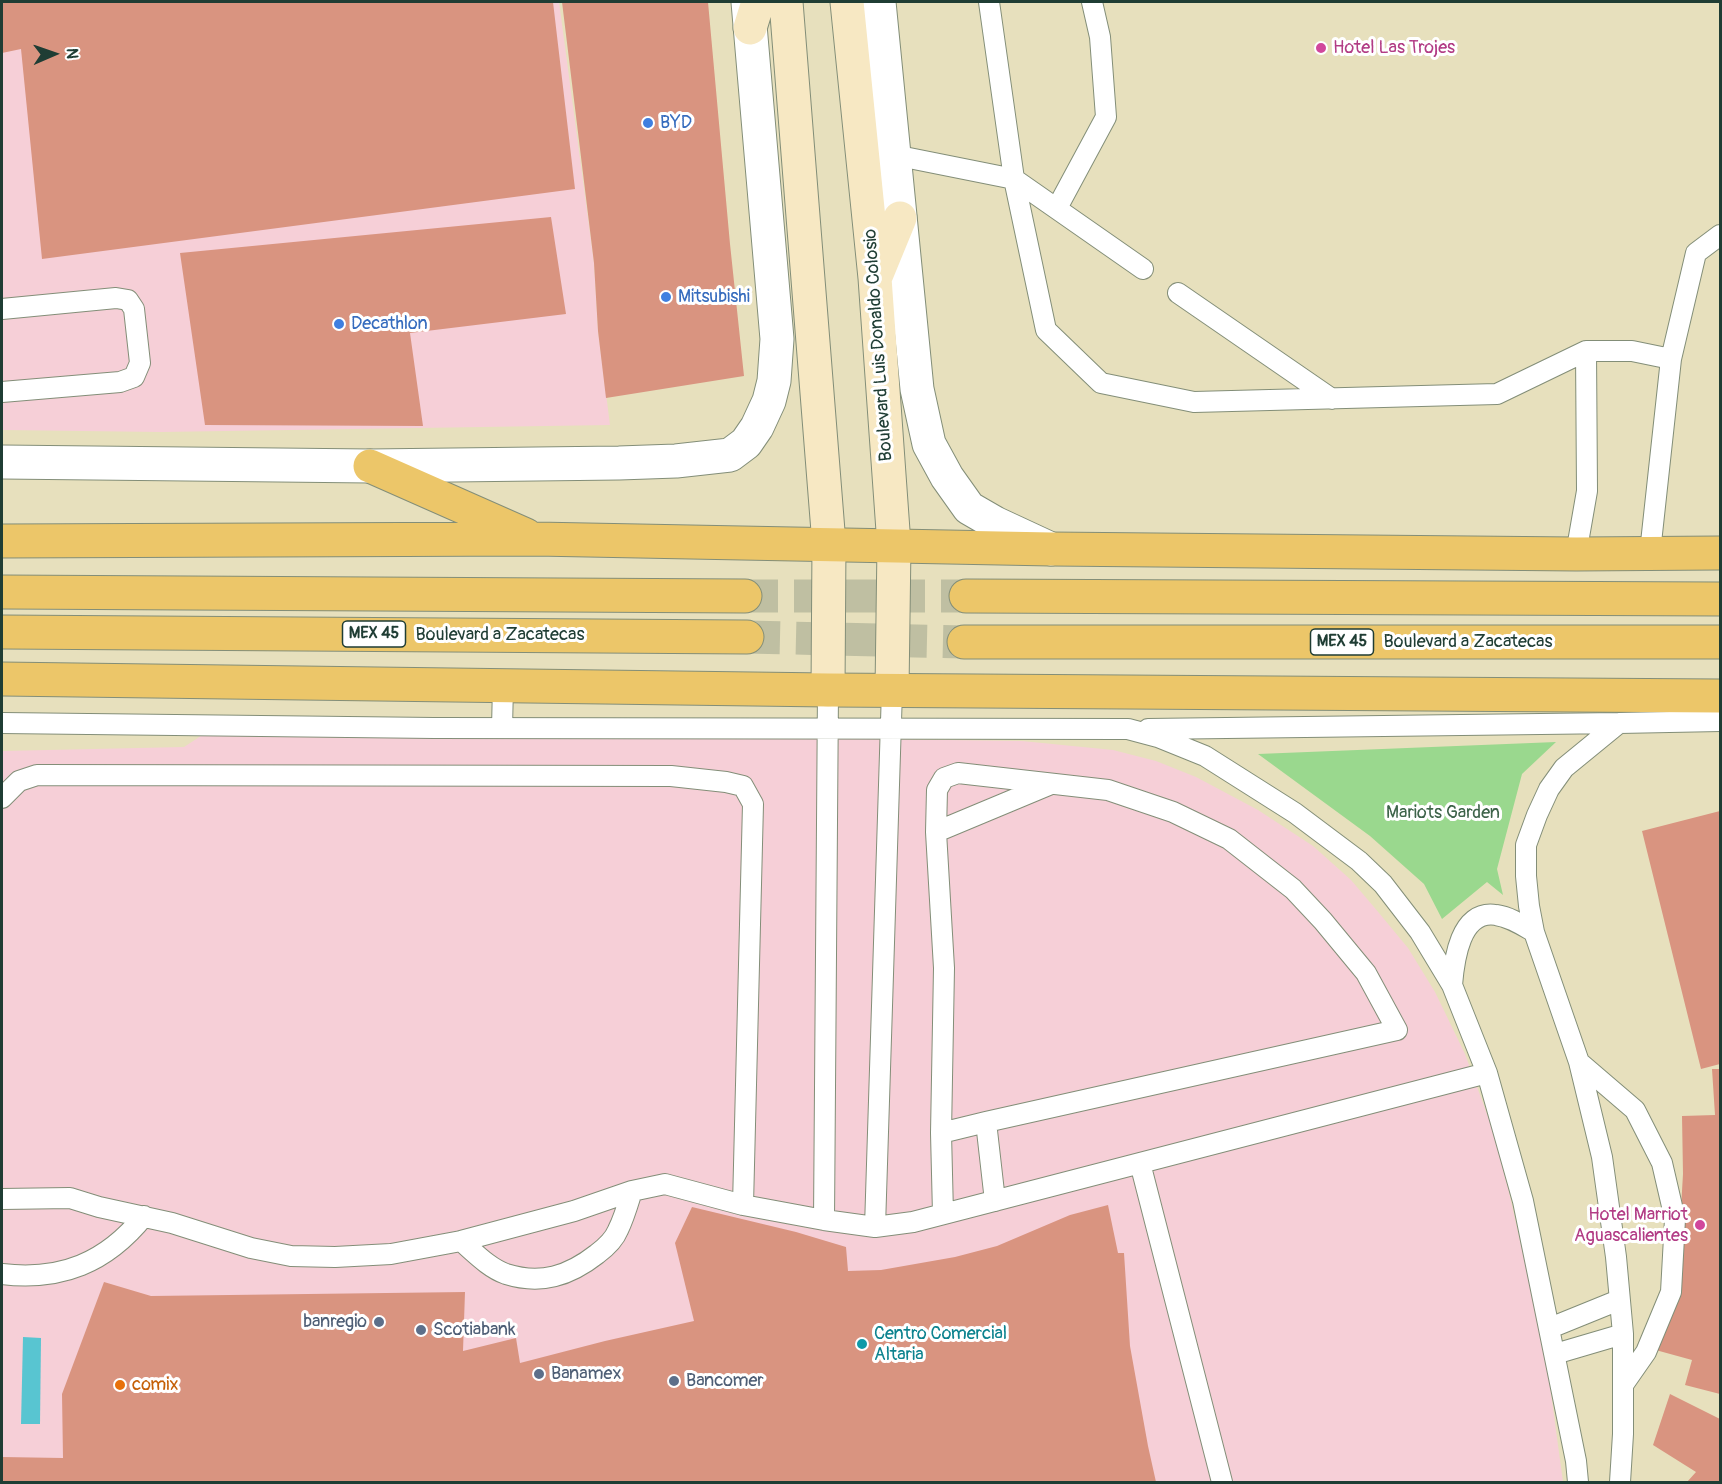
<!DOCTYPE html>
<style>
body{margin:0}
#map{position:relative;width:1722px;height:1484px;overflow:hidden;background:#e7e0bd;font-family:Pangolin,sans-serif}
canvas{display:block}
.frame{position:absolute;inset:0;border:3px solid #1f3d34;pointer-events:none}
.north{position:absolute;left:24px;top:24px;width:60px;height:60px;-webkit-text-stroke:4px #fff;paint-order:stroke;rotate:88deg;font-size:16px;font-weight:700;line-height:24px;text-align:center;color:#1f3d34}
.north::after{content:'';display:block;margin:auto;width:21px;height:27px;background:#1f3d34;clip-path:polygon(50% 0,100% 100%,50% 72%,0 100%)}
</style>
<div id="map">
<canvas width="1722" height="1484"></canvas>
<div class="frame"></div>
<div class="north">N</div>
</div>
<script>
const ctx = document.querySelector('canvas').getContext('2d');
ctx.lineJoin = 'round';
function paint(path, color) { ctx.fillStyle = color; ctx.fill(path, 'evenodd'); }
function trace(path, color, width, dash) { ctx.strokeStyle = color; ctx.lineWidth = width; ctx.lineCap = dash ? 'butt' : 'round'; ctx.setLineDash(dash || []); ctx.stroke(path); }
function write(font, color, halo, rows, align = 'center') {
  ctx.font = font + ' Pangolin,sans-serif'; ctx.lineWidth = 6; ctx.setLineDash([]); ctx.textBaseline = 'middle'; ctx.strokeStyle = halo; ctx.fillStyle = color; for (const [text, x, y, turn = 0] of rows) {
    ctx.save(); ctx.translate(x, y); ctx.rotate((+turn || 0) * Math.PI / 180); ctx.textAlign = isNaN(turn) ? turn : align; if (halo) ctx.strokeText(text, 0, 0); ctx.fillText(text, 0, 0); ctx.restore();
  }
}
paint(new Path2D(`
 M2,2H559L594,263L598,331L610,425L161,432L2,430Z
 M210,730L1022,741L1113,750L1156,761L1196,777L1258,810L1313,846L1351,880L1379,913L1408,948L1435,992L1465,1054L1491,1125L1508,1188L1533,1298L1550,1386L1563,1482H2V751L184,747Z`), '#f6cfd7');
paint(new Path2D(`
 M1556,742L1522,774L1497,869L1503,895L1487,882L1442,919L1424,884L1370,836L1258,754Z`), '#9ad88e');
paint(new Path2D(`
 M23,1337L41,1338L40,1424H21Z`), '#58c5d1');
paint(new Path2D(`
 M2,2H553L575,189L42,259L21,49L2,53Z
 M562,2H708L730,244L744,376L606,398L598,331L594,263Z
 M551,217L566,314L410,333L423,426L205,425L180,253Z
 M1720,811V1064L1701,1069L1642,831Z
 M1712,1069H1720V1394L1685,1385L1692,1360L1652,1349L1681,1208L1683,1174L1682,1116L1715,1115Z
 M1108,1205L1118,1253H1124L1130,1346L1148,1446L1156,1482H2V1457L63,1458L62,1394L104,1282L151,1296L465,1292L463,1351L516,1338L520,1363L605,1341L694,1321L675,1243L692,1207L796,1232L846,1247L848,1271L881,1270L955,1257L997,1246L1070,1215Z
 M1670,1394L1720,1419V1482H1687L1696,1472L1653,1445Z`), '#d99480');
trace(new Path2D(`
 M745,596H966
 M747,637L964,642`), '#bfbfa2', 33, [33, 16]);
const lane = new Path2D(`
 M989,2L1014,179L1143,269
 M894,155L1014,179L1046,330L1101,383L1194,402L1497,394L1586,351H1632L1671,359
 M1057,208L1106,117L1100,37L1092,2
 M1178,293L1332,399
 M2,309L116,298L128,300L134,309L140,363L134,377L120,382L2,392
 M1650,552L1671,359L1696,253L1720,235
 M1576,554L1587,491L1586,351
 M2,723L434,728L1128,729L1158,737L1205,756L1295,813L1359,861L1383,884L1420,932L1452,985L1487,1073L1523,1201L1576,1461L1578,1482
 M502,728L503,686
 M1148,729L1619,723
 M2,798L19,781L37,775L671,776L726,782L743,786L753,804L743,1205
 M936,832L1051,784
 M1452,985C1454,961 1460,909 1496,915C1510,917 1522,925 1534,932
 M1579,1062L1635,1110L1662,1163L1675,1219L1671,1292L1646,1352L1623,1385
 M986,1122L995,1201
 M941,1133L986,1122L1397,1030L1366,973L1323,921L1293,889L1229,839L1173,812L1108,790L958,773L944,778L937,790L936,832L944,968L941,1133L943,1214
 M1140,1163L1222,1482
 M2,1199L70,1198L99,1207L172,1223L251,1248L291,1256L335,1257L391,1254L461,1241L574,1211L632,1191L665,1184L743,1205L824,1220L875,1227L913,1222L1487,1073
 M824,1220L828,690
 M875,1227L892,690
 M461,1241C475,1253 489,1268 506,1274C541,1285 569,1276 597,1254C605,1248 614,1240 618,1230C624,1218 628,1204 632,1191
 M2,1274C61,1281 106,1263 144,1216
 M1550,1328L1619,1300
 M1555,1354L1623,1334
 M1620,1482L1623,1434V1334L1616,1257L1602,1157L1579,1062L1534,932L1529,906L1526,876V845L1537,815L1549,789L1564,768L1619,723L1720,721`);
const street = new Path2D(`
 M879,2L917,389L929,444L947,477L969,508L995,523L1051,549
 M2,462L370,466L619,463L676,461L730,455L746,443L757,427L769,401L774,381L777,339L748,2`);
const secondary = new Path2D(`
 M786,2L829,544L828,690
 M847,2L875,278L894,545L892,690
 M750,28L758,2
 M877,274L900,218`);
const primary = new Path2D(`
 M370,466L526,535
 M2,541L536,539L1051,549L1576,554L1720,553
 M2,592L745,596
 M966,596L1720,599
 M2,632L747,637
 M964,642H1720
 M2,679L828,690L1720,696`);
trace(lane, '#838e78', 22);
trace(street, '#838e78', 35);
trace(secondary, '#838e78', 35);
trace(primary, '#838e78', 35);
trace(lane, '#fff', 20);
trace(street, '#fff', 33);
trace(secondary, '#f7e8c3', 33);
trace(primary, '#ecc669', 33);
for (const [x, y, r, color] of [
 [1321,48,6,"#d1479c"],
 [648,123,6,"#3f7fe0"],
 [666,297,6,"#3f7fe0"],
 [339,324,6,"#3f7fe0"],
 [1700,1225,6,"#d1479c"],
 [379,1322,6,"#5c6f8a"],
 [421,1330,6,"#5c6f8a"],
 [862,1344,6,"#0f9aa8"],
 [539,1374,6,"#5c6f8a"],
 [674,1381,6,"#5c6f8a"],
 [120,1385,6,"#e8710a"]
]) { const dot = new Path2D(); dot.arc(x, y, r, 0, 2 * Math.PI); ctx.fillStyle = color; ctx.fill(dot); trace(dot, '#fff', 2); }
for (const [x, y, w] of [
 [374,634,63],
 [1342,642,63]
]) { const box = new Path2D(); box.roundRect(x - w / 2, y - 13, w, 26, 4.5); ctx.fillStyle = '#fff'; ctx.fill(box); trace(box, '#1f3d34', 1.5); }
write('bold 16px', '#1f3d34', null, [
 ["MEX 45",374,634],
 ["MEX 45",1342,642]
]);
write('18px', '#b23c85', '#fff', [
 ["Hotel Las Trojes",1333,48],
 ["Hotel Marriot",1688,1215,"right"],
 ["Aguascalientes",1688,1236,"right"]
], 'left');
write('18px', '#366cbe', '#fff', [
 ["BYD",660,123],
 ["Mitsubishi",678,297],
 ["Decathlon",351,324]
], 'left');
write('18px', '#1f3d34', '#fff', [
 ["Boulevard Luis Donaldo Colosio",879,345,-94],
 ["Boulevard a Zacatecas",500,635],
 ["Boulevard a Zacatecas",1468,642]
]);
write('18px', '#3e644a', '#fff', [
 ["Mariots Garden",1443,813]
]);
write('18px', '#4e5e75', '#fff', [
 ["banregio",367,1322,"right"],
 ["Scotiabank",433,1330],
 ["Banamex",551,1374],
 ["Bancomer",686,1381]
], 'left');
write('18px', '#0d838f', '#fff', [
 ["Centro Comercial",874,1334],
 ["Altaria",874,1355]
], 'left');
write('18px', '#c56008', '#fff', [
 ["comix",132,1385]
], 'left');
</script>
